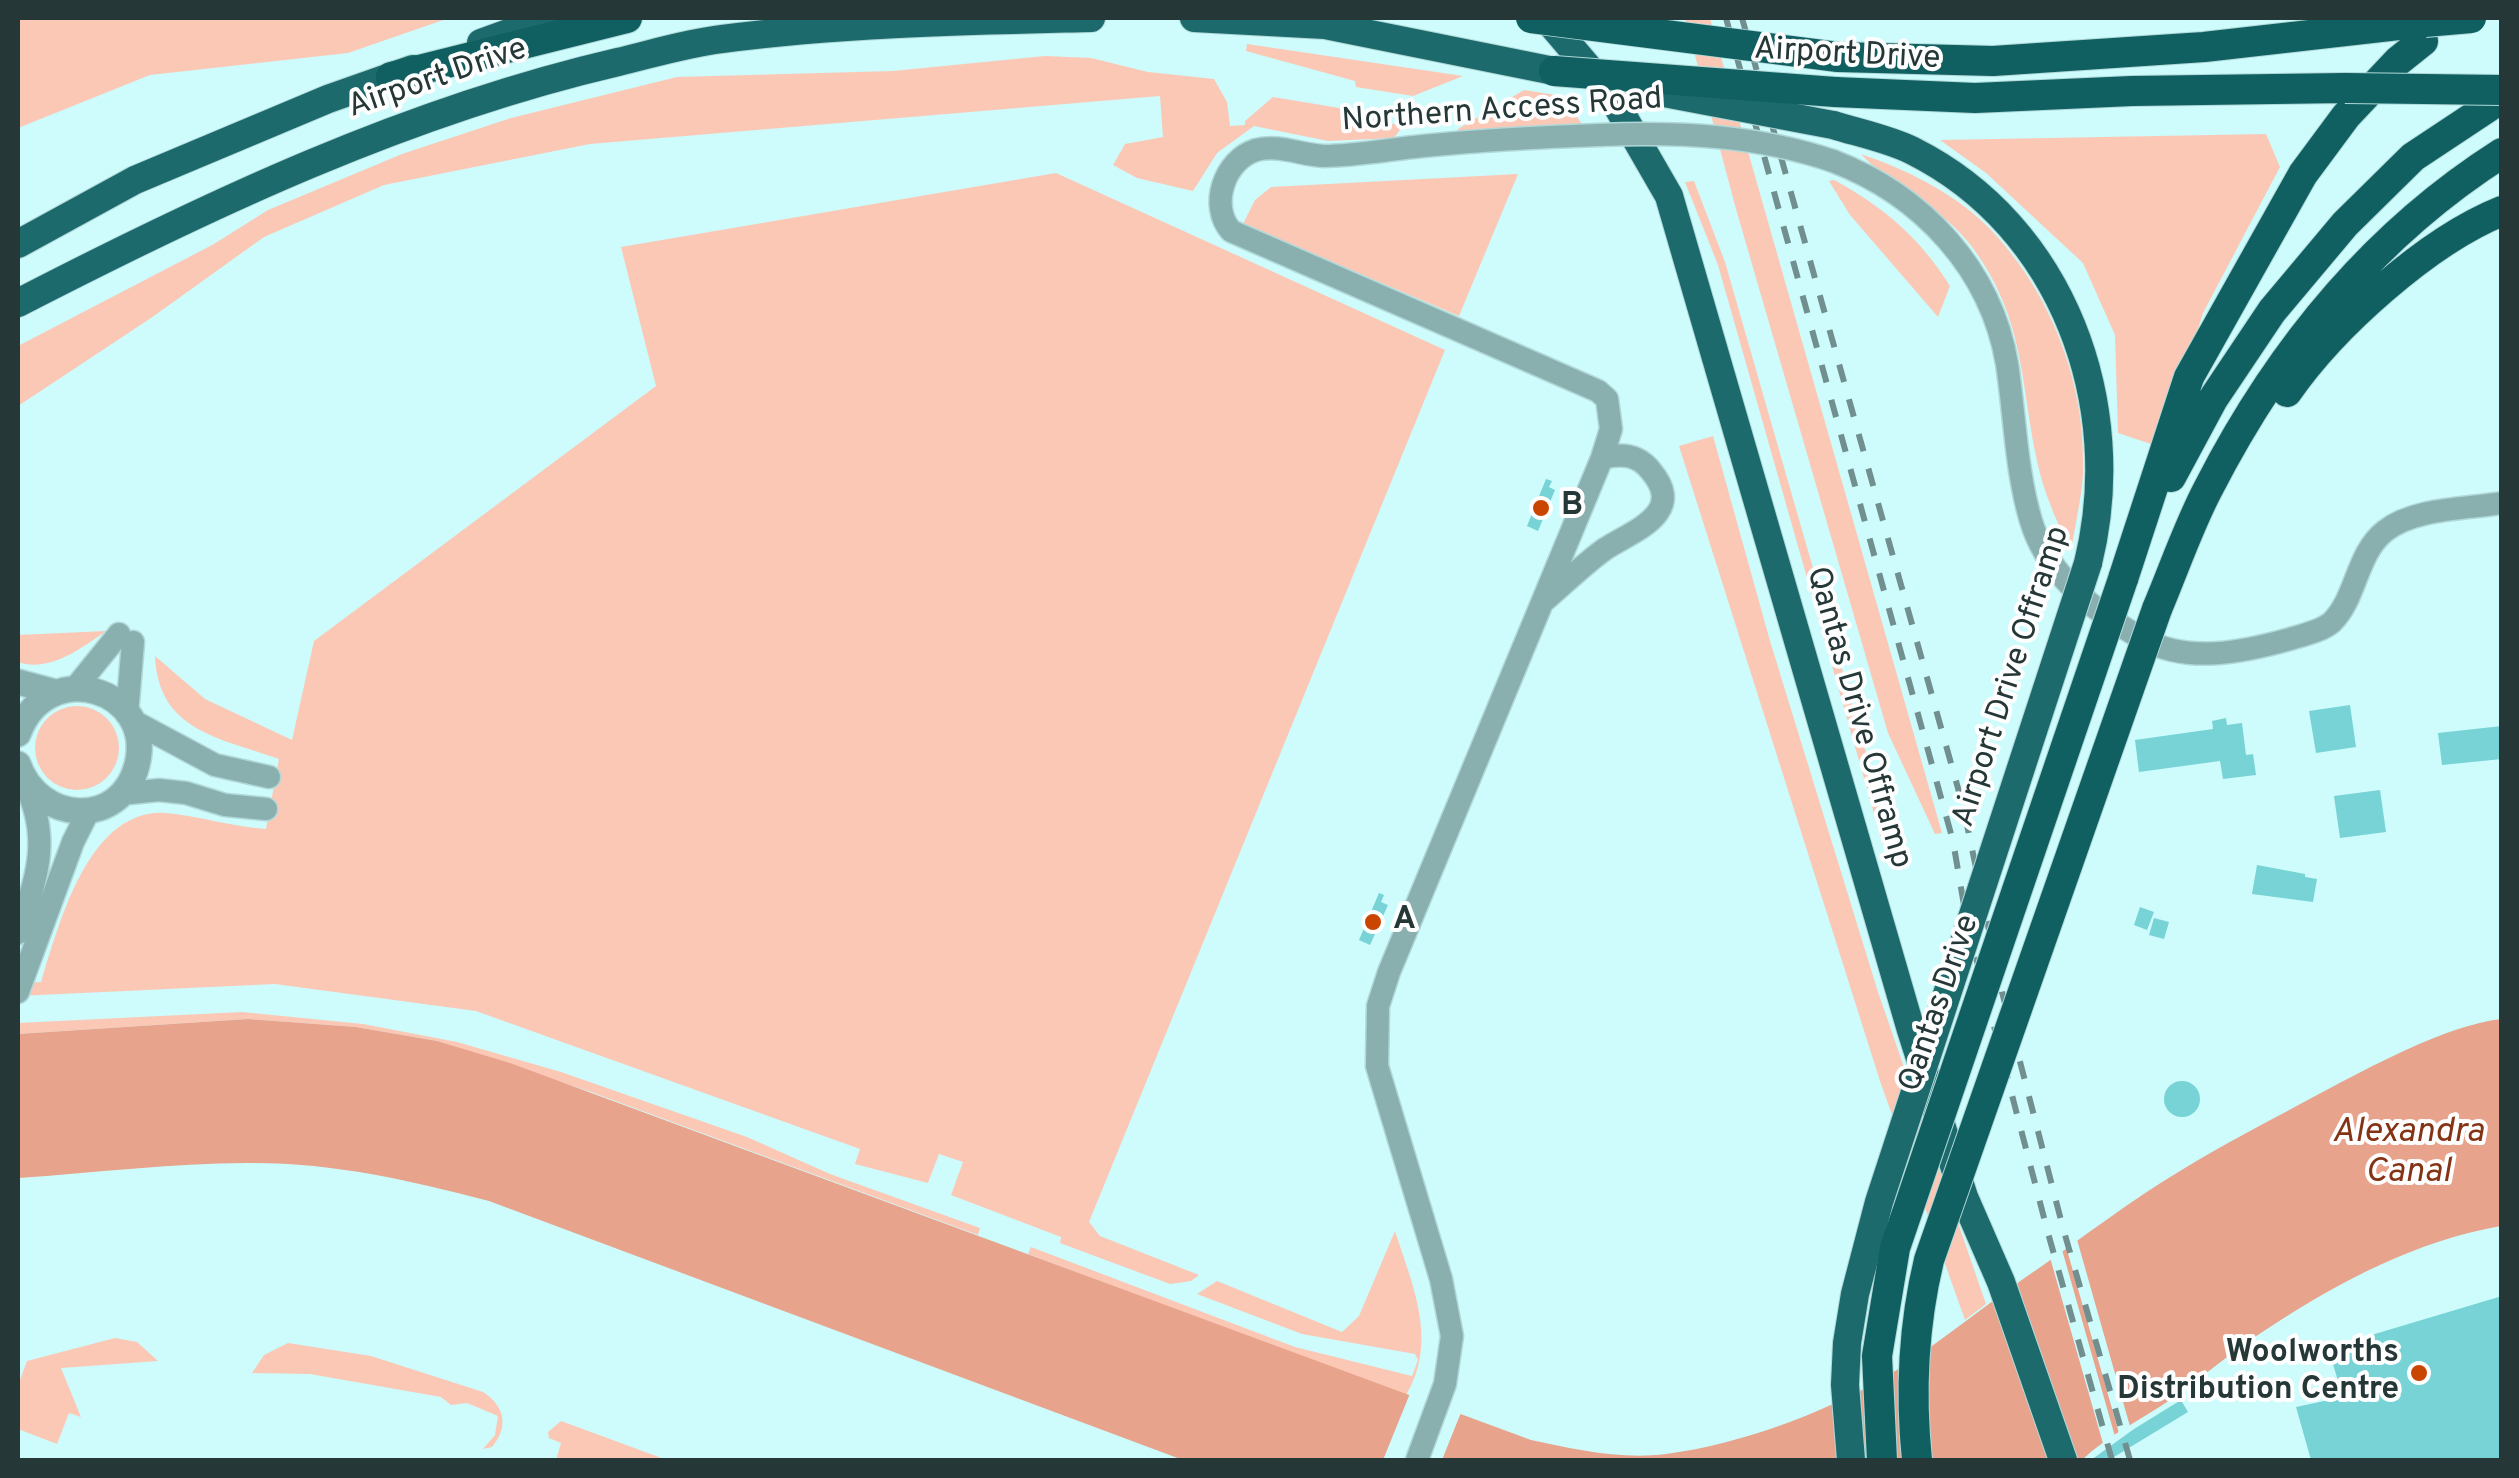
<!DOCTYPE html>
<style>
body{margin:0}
#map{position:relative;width:2519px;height:1478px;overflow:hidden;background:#cefbfc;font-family:Overpass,sans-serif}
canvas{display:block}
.frame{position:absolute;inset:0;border:20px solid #253737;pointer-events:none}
</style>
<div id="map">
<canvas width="2519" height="1478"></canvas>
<div class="frame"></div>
</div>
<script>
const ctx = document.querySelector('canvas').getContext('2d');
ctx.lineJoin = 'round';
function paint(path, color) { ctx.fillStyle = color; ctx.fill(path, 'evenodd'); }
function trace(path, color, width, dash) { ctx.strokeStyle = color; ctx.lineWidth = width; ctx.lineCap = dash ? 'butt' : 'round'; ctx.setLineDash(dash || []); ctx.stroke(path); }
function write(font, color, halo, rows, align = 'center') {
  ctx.font = font + ' Overpass,sans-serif'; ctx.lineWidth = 8; ctx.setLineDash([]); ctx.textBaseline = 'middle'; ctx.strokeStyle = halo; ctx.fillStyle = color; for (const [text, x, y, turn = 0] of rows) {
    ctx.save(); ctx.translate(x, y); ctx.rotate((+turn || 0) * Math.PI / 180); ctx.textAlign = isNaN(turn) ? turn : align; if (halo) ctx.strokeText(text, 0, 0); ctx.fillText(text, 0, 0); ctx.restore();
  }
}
paint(new Path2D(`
 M18,18H449L348,53L150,75L18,128Z
 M1685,18H1710L1942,833L1935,834L1888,733L1736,209Z
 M1247,44L1463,76L1413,96L1356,87L1355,81L1246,51Z
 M1045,56L1091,58L1148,72L1214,79L1227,102L1230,126L1245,125V121L1273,97L1357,111L1402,127L1394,138L1328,141L1254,126L1217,153L1193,191L1137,178L1113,165L1125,144L1163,137L1160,96L590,144L384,185L264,237L151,318L18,406V346L214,244L268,210L402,154L511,118L677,77L893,71Z
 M1524,90L1562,96L1582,124L1459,133L1458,129Z
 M2266,134L2280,167L2203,313L2160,447L2118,433L2115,335L2083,263L1986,173L1940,140Z
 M1861,154C1905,169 1952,192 1986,225C2050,289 2087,384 2083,475C2081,500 2075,526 2071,551C2061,530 2051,509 2044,487C2018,399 2032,328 1972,247C1939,203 1895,191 1861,154Z
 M1056,173L1445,350L1089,1222L1100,1236L1199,1275L1191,1281L1170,1284L1060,1243L1061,1237L951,1195L963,1162L939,1154L928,1183L855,1164L860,1149L476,1011L275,984L18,996V983L41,982C59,925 88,808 166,813C200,816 232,827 266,829L279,759C220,738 158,731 155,656L205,699L292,740L314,641L656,386L621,247Z
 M1518,174L1459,316L1243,224L1255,200L1271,187Z
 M1834,180C1884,207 1920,238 1950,286L1938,317L1850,215L1829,181Z
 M1694,181L1725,262L1892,843L1883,845L1718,265L1685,182Z
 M1713,436L1770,641L1878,992L1986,1304L1965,1320L1880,1081L1679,446Z
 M106,631C82,648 49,673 18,662V635Z
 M35 748a42 42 0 1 1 84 0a42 42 0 1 1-84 0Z
 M242,1012L363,1024L457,1042L561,1072L747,1137L830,1174L980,1228L978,1235L591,1092L437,1041L356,1027L248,1019L18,1034V1023Z
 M1395,1231C1413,1287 1439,1342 1405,1397L1028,1254L1031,1247L1295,1347L1412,1376L1418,1360L1415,1354L1302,1334L1197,1294L1217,1281L1342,1332L1359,1316Z
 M115,1338L137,1342L158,1361L61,1368L81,1417L69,1413L57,1444L18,1429V1385L27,1361Z
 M288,1343L371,1356L483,1392C505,1406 509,1427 492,1447L483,1449L495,1435L498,1416L467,1403L451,1405L441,1397L310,1374L252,1373L264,1355Z
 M561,1421L667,1460H556L561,1443L549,1438L548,1432Z`), '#fbc8b6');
paint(new Path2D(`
 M248,1019L356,1027L437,1041L510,1063L1531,1440C1574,1449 1621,1460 1666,1454C1743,1444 1834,1410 1900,1368C1949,1336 1994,1298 2042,1266C2087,1234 2132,1200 2180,1171C2225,1143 2273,1119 2319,1094C2368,1068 2447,1025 2501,1019V1226C2419,1240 2340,1281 2270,1327C2235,1349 2204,1376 2170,1400C2141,1420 2108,1435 2082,1460H1183L489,1201C409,1180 330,1162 247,1163C171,1163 94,1173 18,1178V1034Z`), '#e7a38b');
paint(new Path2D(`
 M2076,1236L2131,1430L2120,1437L2065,1243Z
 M2061,1246L2116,1440L2104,1447L2049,1254Z
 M1411,1391L1462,1410L1442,1460H1383Z`), '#cefbfc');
paint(new Path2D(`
 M1546,479L1552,481L1549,487L1555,490L1538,531L1527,526Z
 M2350,705L2356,747L2316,753L2309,711Z
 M2226,718L2227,725L2242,723L2246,755L2253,754L2256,775L2223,779L2220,761L2139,772L2135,740L2213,729L2212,721Z
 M2502,726V759L2442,765L2438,733Z
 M2380,790L2386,832L2340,838L2334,796Z
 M2257,865L2305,874V877L2317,879L2313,902L2252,894Z
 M1379,893L1384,895L1381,902L1388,905L1370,945L1359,940Z
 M2140,907L2154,912L2147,930L2134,925Z
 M2154,918L2169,922L2164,939L2149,935Z
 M2164 1099a18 18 0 1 1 36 0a18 18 0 1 1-36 0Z
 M2502,1296V1460H2311L2296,1407L2343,1397L2328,1348Z
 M2181,1400L2188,1412L2109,1460H2091L2134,1429Z`), '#77d3d5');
const minor = new Path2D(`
 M1833,161C1922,195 1991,269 2007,364C2015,416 2016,471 2031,521C2047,575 2096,613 2143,639C2188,664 2244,652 2290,639C2303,635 2322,631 2332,622C2357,597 2356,554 2385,531C2414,508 2466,509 2502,503
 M1545,600C1565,583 1584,564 1605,549C1632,531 1687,514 1651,471C1638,454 1621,453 1602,458
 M76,687L119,634
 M127,714L133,642
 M133,721L215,765L269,777
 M120,794L159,790L186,793L225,805L266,809
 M18,933C37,876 52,839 24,782
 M18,992L73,842L89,810
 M1417,1460L1445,1384L1452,1336L1441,1279L1377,1066L1378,1006L1389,972L1602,458L1611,429L1607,399L1598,391L1231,231C1209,206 1224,160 1256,150C1279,144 1301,155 1324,156C1357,156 1391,149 1423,146C1482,140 1540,137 1599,135`);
const tertiary = new Path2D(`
 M18,682L55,692
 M18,734C47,655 156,689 137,765C121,829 39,824 18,764`);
const trunk = new Path2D(`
 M1194,18L1325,25L1554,71
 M1546,18L1609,92L1669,196L1911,1030L1964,1197L2001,1282L2063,1460
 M481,43L550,18
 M1833,125C1859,133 1889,139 1913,151C2064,227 2127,405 2088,563
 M18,244L135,180L328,99L413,69
 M18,303C210,204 407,111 618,62C652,54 687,43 722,39C844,23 968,21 1091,18`);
const motorway = new Path2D(`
 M1838,57L1993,61L2204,47L2425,22
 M391,77L627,18
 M1835,92L1975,98L2132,91L2345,88
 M2287,392C2332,327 2427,241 2502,211
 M2171,477L2213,399L2272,311L2345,224L2413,157L2502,98
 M2123,579L2189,377L2303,174L2346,116L2398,61L2423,41
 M2157,609C2174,569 2188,527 2208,489C2277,354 2373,235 2502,153`);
trace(minor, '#b0d8d9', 25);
trace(tertiary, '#b0d8d9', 28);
trace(trunk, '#b0d8d9', 30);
trace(motorway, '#b0d8d9', 32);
trace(minor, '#8aafaf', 22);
trace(tertiary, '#8aafaf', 25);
trace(trunk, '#1c6a6c', 28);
trace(motorway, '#105f61', 30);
trace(new Path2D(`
 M1726,18L1953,841L1967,923L2048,1233L2112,1460
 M1742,18L1963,806L2002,992L2063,1228L2130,1460`), '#718f8f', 6, [18, 18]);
const minorBridge = new Path2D(`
 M1599,135C1680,132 1756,135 1833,161`);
const trunkBridge = new Path2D(`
 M1643,89L1833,125
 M1851,1460L1845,1385L1847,1343L1855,1294L1879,1202L2088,563`);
const motorwayBridge = new Path2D(`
 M1531,18L1838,57
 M2425,22L2471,18
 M1554,71L1835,92
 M2345,88L2502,90
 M1882,1460L1877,1356L1895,1248L2123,579
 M1917,1460C1910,1392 1913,1327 1929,1260L2157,609`);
trace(minorBridge, '#b0d8d9', 25, []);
trace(trunkBridge, '#b0d8d9', 30, []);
trace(motorwayBridge, '#b0d8d9', 32, []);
trace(minorBridge, '#8aafaf', 22);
trace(trunkBridge, '#1c6a6c', 28);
trace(motorwayBridge, '#105f61', 30);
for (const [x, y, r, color] of [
 [1541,508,10,"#ca4500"],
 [1373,922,10,"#ca4500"],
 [2419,1373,10,"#ca4500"]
]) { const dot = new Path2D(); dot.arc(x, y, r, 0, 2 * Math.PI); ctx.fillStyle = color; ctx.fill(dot); trace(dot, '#fefefe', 4); }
write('32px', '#253737', '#fefefe', [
 ["Airport Drive",1847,56,3],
 ["Airport Drive",438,80,-19],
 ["Northern Access Road",1502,112,-4],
 ["Airport Drive Offramp",2013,677,-72],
 ["Qantas Drive Offramp",1857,718,74],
 ["Qantas Drive",1941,1004,-71]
]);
write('bold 32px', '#253737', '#fefefe', [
 ["B",1561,508],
 ["A",1393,922],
 ["Woolworths",2399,1355,"right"],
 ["Distribution Centre",2399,1392,"right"]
], 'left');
write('italic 35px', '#843415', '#fefefe', [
 ["Alexandra",2408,1134],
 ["Canal",2408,1174]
]);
</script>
